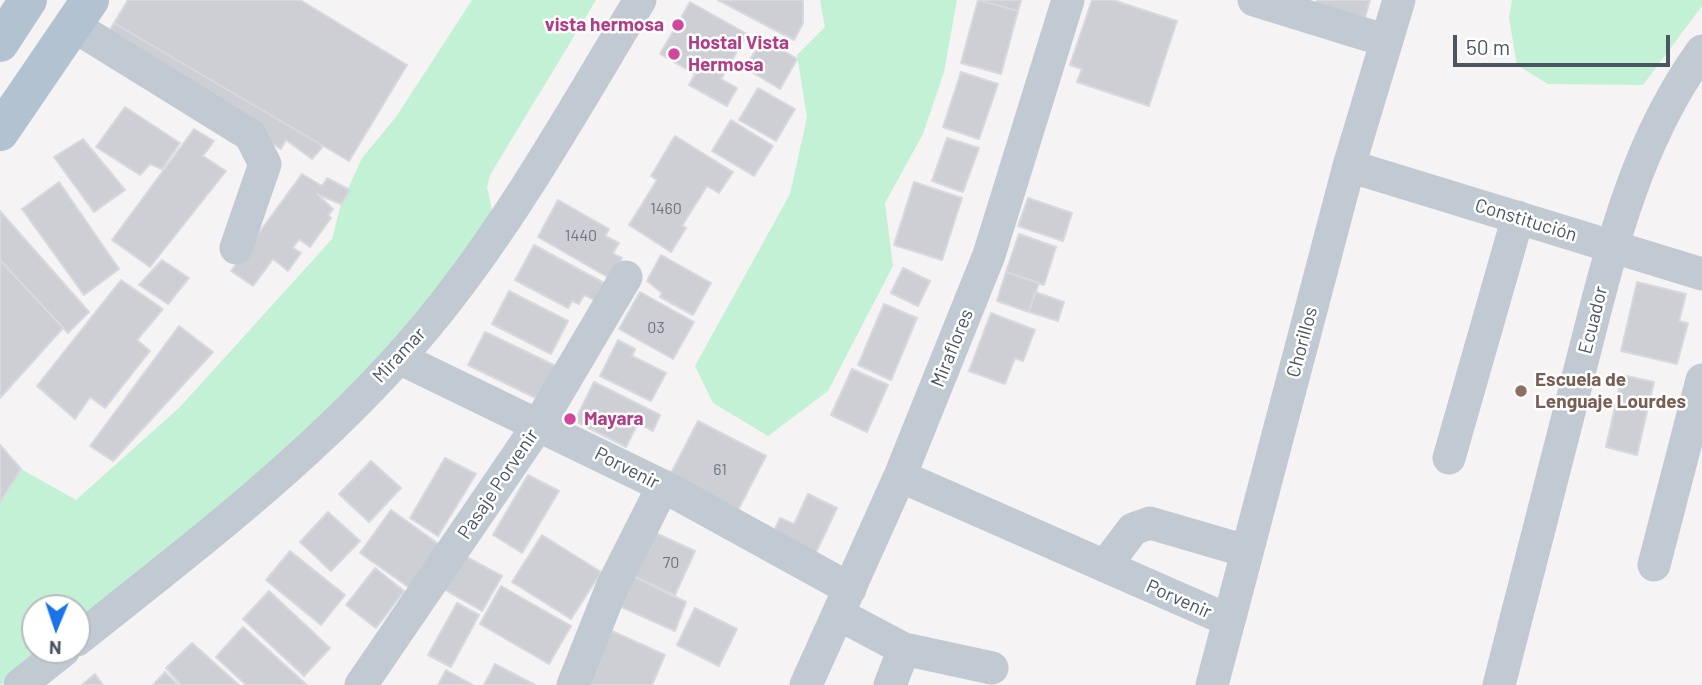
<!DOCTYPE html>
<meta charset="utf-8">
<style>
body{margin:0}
#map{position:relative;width:1702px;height:685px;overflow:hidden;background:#f5f3f3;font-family:Barlow,sans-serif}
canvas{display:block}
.north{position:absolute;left:21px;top:594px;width:70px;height:70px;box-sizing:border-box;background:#fff;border:2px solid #b7bbc0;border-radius:50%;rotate:182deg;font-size:19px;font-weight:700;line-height:28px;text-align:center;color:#4a5661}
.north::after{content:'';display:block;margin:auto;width:24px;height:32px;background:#1a73e8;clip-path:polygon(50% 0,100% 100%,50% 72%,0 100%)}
.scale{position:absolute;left:1453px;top:35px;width:217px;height:32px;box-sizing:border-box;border:4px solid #4a5661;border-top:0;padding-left:9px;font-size:21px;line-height:24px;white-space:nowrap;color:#4a5661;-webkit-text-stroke:5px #fff;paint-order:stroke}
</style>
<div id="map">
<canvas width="1702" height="685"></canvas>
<div class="north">N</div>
<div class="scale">50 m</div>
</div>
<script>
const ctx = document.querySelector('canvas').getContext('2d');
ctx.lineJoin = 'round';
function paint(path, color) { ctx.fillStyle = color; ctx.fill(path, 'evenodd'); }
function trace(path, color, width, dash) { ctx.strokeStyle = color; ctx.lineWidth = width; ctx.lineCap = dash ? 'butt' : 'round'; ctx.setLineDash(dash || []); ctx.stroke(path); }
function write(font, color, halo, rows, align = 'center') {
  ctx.font = font + ' Barlow,sans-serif'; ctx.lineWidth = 5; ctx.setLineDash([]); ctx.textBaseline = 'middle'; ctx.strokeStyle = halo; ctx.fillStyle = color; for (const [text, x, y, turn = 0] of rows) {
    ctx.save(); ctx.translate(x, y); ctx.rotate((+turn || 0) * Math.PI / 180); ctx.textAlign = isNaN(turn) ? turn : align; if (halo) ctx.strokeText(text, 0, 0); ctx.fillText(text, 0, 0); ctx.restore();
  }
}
paint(new Path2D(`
 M472,0H596L490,175L487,187L493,214L395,342L285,450L77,624V608H35V650H45L0,685V502L21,469L76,500L180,407L332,239L341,204L362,158L396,117Z
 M820,0H957L944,72L923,134L885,203L893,266L828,391L768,436L713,403L695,366L790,194L807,117L797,55L825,27Z
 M1512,0H1702V6L1643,85L1548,84L1517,65L1509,18Z`), '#c3f1d5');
const building = new Path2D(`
 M128,0H300L407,65L349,161L114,23Z
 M718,0H803V23L794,40Z
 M978,0L1018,11L1001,74L961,63Z
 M978,0H1021L1018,11Z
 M1092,0H1113L1177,21L1149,106L1077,82L1082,69L1070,65Z
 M1317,0H1370L1365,18L1316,5Z
 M690,2L747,34L721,79L737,88L727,106L689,85L695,74L660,54Z
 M114,23L323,146L312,159L286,140L281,149L106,36Z
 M763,38L797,59L780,89L745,68Z
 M961,72L998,84L979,139L943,127Z
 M758,88L795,109L776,141L739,120Z
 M125,107L180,143L162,169L150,164L140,175L96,147Z
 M731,120L773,146L754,176L712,151Z
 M194,129L214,141L203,156L226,171L150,267L112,240Z
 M675,136L733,172L719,193L707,186L682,226L686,228L671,252L629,225L657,180L651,176Z
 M947,138L979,148L963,192L932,181Z
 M83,139L125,190L94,212L54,157Z
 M302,174L322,186L327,178L350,190L341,204L317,194L333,209L328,215L331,218L310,247L299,239L293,248L301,253L288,271L273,259L253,286L231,271Z
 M59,182L119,269L84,295L22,209Z
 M914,182L962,198L942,260L894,245Z
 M1028,198L1072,213L1063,241L1018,226Z
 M558,200L609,229L605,236L619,243L613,253L622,258L611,279L538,237Z
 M0,211L89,312L68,333L0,260Z
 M1019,234L1056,247L1044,285L1006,272Z
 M534,245L604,283L595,300L584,295L579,304L572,301L568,308L515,280Z
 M661,255L711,283L693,315L660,297L662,293L647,281Z
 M0,260L63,328L0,398Z
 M162,260L189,278L168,304L139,285Z
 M903,268L930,281L918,306L891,293Z
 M1006,272L1039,283L1029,312L997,301Z
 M121,280L163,309L137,340L150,351L105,408L90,397L75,419L37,386Z
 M1637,282L1686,294L1679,321L1688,323L1677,364L1621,351Z
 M509,291L568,321L551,354L492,324Z
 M640,292L694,322L673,359L619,329Z
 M1035,292L1064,302L1058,321L1029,312Z
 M884,304L917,318L891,380L858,365Z
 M991,313L1035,330L1023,361L1015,358L1005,384L969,371Z
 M179,326L213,352L113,461L90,446Z
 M485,332L558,367L542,401L468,365Z
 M618,340L635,349L632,356L666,373L651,401L600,376Z
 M852,369L888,385L867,432L831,415Z
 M1622,375L1654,382L1637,455L1606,447Z
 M594,382L660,415L653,431L638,423L626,447L575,421Z
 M698,421L766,456L737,512L669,477Z
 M0,445L21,469L0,502Z
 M445,458L476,474L438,536L410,518Z
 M371,461L401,488L369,522L339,494Z
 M528,475L559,491L522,553L493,535Z
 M808,494L837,508L813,559L770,540L780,518L794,524Z
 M391,510L444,548L414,591L360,553Z
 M328,512L360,541L331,571L300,542Z
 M651,531L695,551L675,595L631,575Z
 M542,535L601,572L571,619L512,582Z
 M290,551L345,595L321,625L266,580Z
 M459,553L502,576L482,611L440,587Z
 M375,568L404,591L376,628L346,605Z
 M631,575L686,602L675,631L619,606Z
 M501,586L571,626L549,664L480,624Z
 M269,591L330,648L304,676L243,619Z
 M457,603L479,615L451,667L428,655Z
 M695,608L737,629L719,666L677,645Z
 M243,627L307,685H246L216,657Z
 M612,631L665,655L652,685H585Z
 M192,643L239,685H181L166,668Z
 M495,664L535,685H484Z
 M446,670L473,685H438Z
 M165,672L178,685H153Z
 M95,674L103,685H82Z`);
paint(building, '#cdcfd5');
trace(building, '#d7d9de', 2);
trace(new Path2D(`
 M1254,0L1387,41
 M74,26L250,135L265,164L236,248
 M1349,166L1702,274
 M399,358L663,486L850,589
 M1449,458L1518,217
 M900,476L1228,620
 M1654,565L1702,380
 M1105,566L1133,529L1150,523L1246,551
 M838,614L904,649L992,668
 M77,640C204,539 340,436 441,308C517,212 577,104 640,0
 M20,685L64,650
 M361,685L539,424L626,277
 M573,685L612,587L663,486
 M806,685L900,476L989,255L1068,0
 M890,685L904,649
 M1212,685L1349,166L1399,0
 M1499,685C1525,584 1551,483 1577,381C1607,266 1631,149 1702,51`), '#c1cad2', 33);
trace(new Path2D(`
 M0,43L28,0
 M0,132L90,0`), '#b3c2d1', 38);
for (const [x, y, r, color] of [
 [678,25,7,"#d1479c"],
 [674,54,7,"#d1479c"],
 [1521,391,7,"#8d6e63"],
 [570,419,7,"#d1479c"]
]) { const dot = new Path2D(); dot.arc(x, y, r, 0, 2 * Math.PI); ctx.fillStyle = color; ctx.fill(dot); trace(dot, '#fff', 2.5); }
write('16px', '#6b747e', null, [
 ["1460",666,209],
 ["1440",581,236],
 ["03",656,328],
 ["61",720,470],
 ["70",671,563]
]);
write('bold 19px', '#b23c85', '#fff', [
 ["vista hermosa",664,25,"right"],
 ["Hostal Vista",688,43],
 ["Hermosa",688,65],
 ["Mayara",584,419]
], 'left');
write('19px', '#4a5661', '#fff', [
 ["Constitución",1526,220,17],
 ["Ecuador",1593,320,-76],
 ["Chorillos",1302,342,-75],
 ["Miraflores",952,348,-68],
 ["Miramar",399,355,-47],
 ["Porvenir",627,468,27],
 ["Pasaje Porvenir",498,484,-56],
 ["Porvenir",1179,599,24]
]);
write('bold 19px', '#785e54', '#fff', [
 ["Escuela de",1535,380],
 ["Lenguaje Lourdes",1535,402]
], 'left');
</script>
